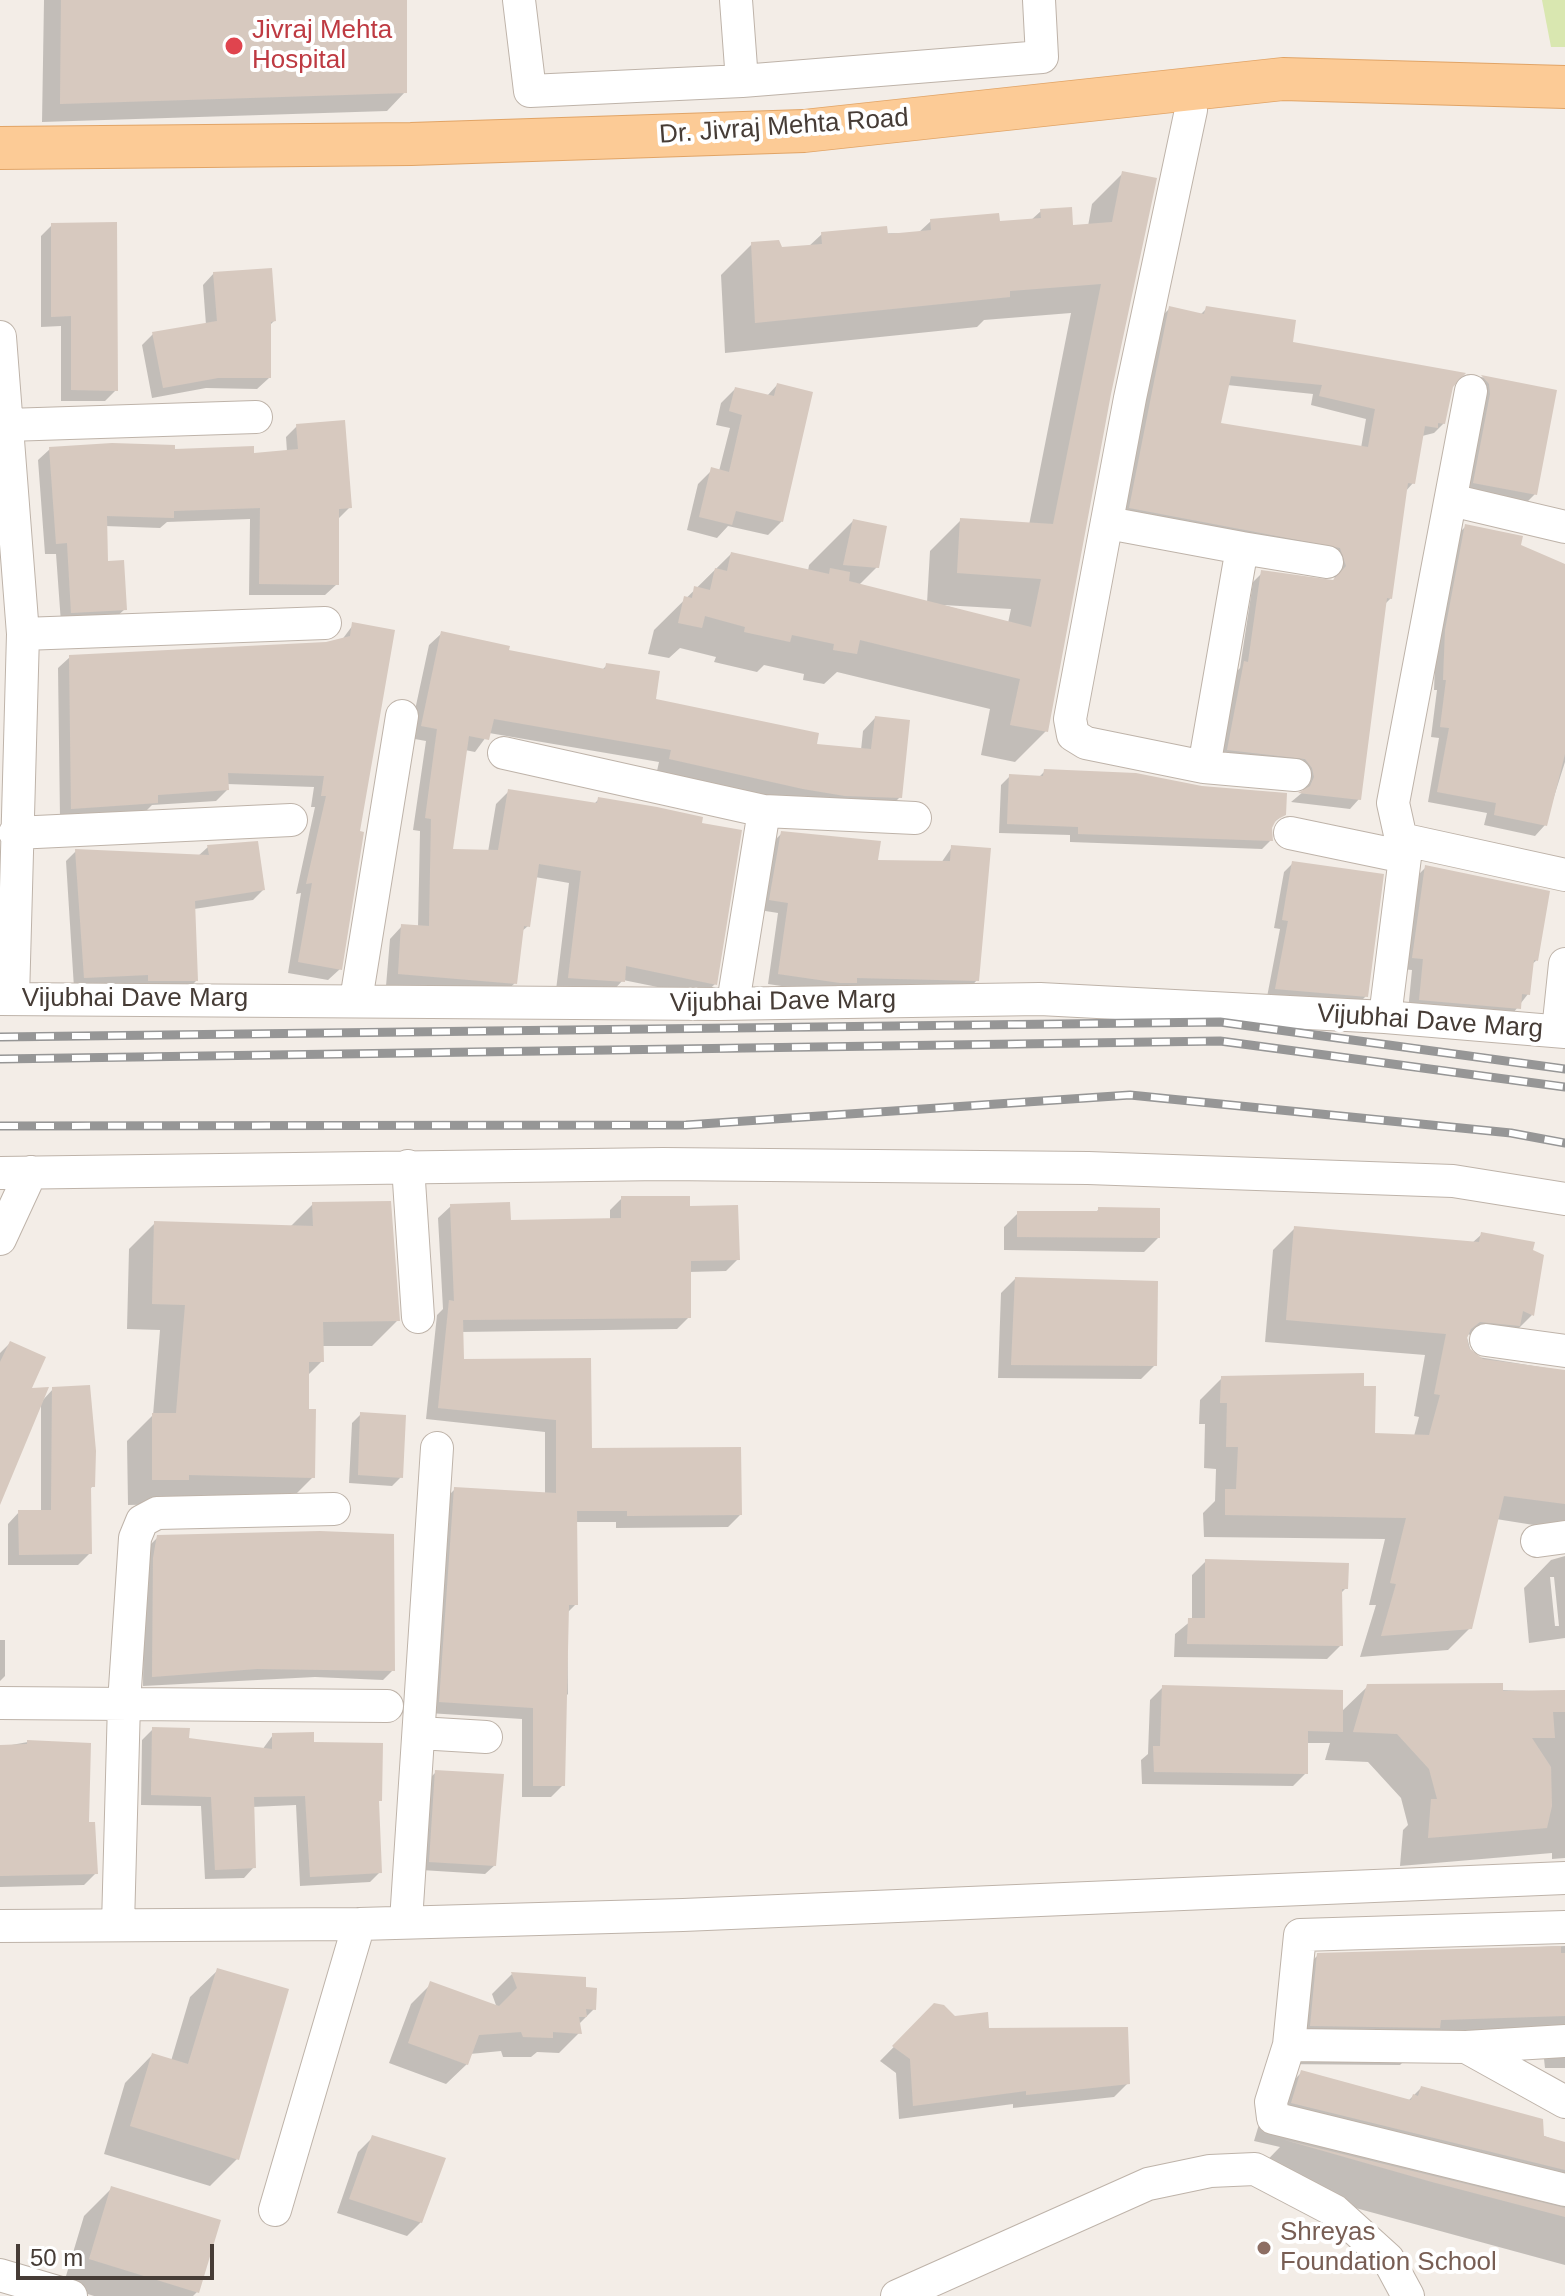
<!DOCTYPE html>
<style>
body{margin:0}
#map{position:relative;width:1565px;height:2296px;overflow:hidden;background:#f3ede7;font-family:Helvetica,sans-serif}
canvas{display:block}
.scale{position:absolute;left:16px;top:2244px;width:198px;height:36px;box-sizing:border-box;border:4px solid #463c36;border-top:0;padding-left:10px;font-size:24px;line-height:28px;white-space:nowrap;color:#463c36;-webkit-text-stroke:6px #fff;paint-order:stroke}
</style>
<div id="map">
<canvas width="1565" height="2296"></canvas>
<div class="scale">50 m</div>
</div>
<script>
const c = document.querySelector('canvas').getContext('2d');
c.lineJoin = 'round';
function fill(path, color) { c.fillStyle = color; c.fill(path, 'evenodd'); }
const poly = rows => new Path2D(rows.map(r => 'M' + r).join(''));
function trace(path, color, width, dash) { c.strokeStyle = color; c.lineWidth = width; c.lineCap = dash ? 'butt' : 'round'; c.setLineDash(dash || []); c.stroke(path); }
function write(font, color, halo, rows, align = 'center') {
  c.font = font + ' Helvetica,sans-serif'; c.lineWidth = 8; c.setLineDash([]); c.textBaseline = 'middle'; c.strokeStyle = halo; c.fillStyle = color; for (const [text, x, y, turn = 0] of rows) {
    c.save(); c.translate(x, y); c.rotate((+turn || 0) * Math.PI / 180); c.textAlign = isNaN(turn) ? turn : align; if (halo) c.strokeText(text, 0, 0); c.fillText(text, 0, 0); c.restore();
  }
}
fill(poly([
 [1542,0,1565,0,1565,47,1551,47]
]), '#d9e7b0');
fill(poly([
 [44,0,405,0,405,92,387,111,42,122],
 [1123,173,1109,394,1046,731,1015,762,981,755,990,709,837,672,824,684,803,680,804,674,764,665,757,672,714,662,716,657,680,648,669,658,648,654,654,630,731,554,808,571,809,565,853,521,877,567,858,586,927,603,930,551,961,520,1029,525,1071,313,984,320,977,327,725,353,721,275,752,244,780,249,808,247,822,234,918,233,931,221,1030,221,1041,211,1071,227,1088,226,1092,204],
 [943,605,1011,609,1008,623],
 [52,225,116,390,105,401,61,401,61,326,41,327,41,236],
 [214,273,274,321,269,326,269,378,257,389,206,388,152,398,142,345,153,334,206,325,203,285],
 [1170,308,1200,315,1207,308,1291,344,1451,386,1444,423,1434,433,1422,436,1413,483,1405,492,1391,598,1385,604,1359,799,1350,809,1291,802,1303,792,1304,778,1219,759,1235,673,1240,668,1253,582,1262,573,1334,582,1336,566,1120,517,1160,318],
 [1227,385,1313,394,1311,405,1366,419,1361,448,1219,425],
 [1481,377,1554,391,1535,494,1521,508,1460,497,1468,390],
 [777,385,782,521,768,535,728,526,717,538,687,530,698,484,712,470,719,471,730,428,716,425,721,403,735,389,767,396],
 [297,426,350,507,339,518,337,584,325,595,249,595,250,519,167,522,160,528,105,526,106,563,125,609,113,620,61,623,56,554,45,554,38,460,50,449,252,455,287,452,286,437],
 [1466,526,1565,566,1565,762,1545,825,1535,836,1484,825,1487,813,1428,802,1439,738,1431,737,1437,690,1434,690,1436,641,1456,536],
 [353,625,358,832,340,969,328,980,288,973,301,893,296,894,315,807,311,807,314,787,227,784,227,790,216,801,152,805,144,813,60,819,58,668,70,657,326,644,341,641],
 [442,633,506,651,602,670,607,665,654,700,814,745,861,750,863,731,875,718,900,797,887,810,790,801,657,771,659,762,489,733,475,752,465,750,450,851,488,852,496,804,509,791,593,805,598,800,715,984,702,996,623,980,610,994,556,990,569,883,535,877,528,926,521,932,515,983,502,995,386,986,390,939,402,926,418,927,420,831,413,830,426,741,409,738,429,645],
 [1045,771,1284,814,1271,825,1271,840,1262,849,1070,842,1070,835,999,833,1001,785,1010,776,1038,778],
 [782,833,876,862,941,863,952,847,977,980,967,991,828,993,768,984,778,913,759,910,771,844],
 [208,847,263,890,253,900,194,909,196,981,186,991,74,988,66,861,76,851,198,856],
 [1293,863,1382,875,1366,996,1357,1005,1267,997,1280,929,1274,928,1284,872],
 [1426,867,1537,960,1531,965,1528,994,1507,1021,1408,1011,1412,970,1400,969,1414,879],
 [622,1198,688,1208,738,1259,726,1271,689,1272,689,1317,677,1329,461,1332,462,1361,589,1360,590,1450,740,1515,728,1527,616,1528,616,1522,575,1522,576,1604,567,1613,568,1694,563,1699,563,1785,551,1797,522,1797,522,1719,428,1713,443,1501,455,1489,545,1495,545,1432,426,1419,437,1315,443,1309,438,1218,451,1206,509,1222,610,1221,610,1210],
 [313,1204,398,1320,372,1346,321,1346,322,1361,307,1376,313,1477,288,1502,128,1505,127,1441,153,1415,160,1330,127,1329,129,1249,155,1223,290,1227],
 [1099,1209,1158,1238,1144,1252,1004,1250,1004,1227,1018,1213,1095,1213],
 [1295,1228,1472,1243,1482,1234,1532,1315,1510,1337,1497,1340,1466,1334,1472,1356,1565,1371,1565,1530,1496,1519,1470,1628,1448,1650,1360,1657,1376,1605,1369,1605,1385,1539,1204,1537,1203,1513,1215,1501,1216,1469,1204,1468,1205,1424,1199,1424,1200,1400,1222,1378,1373,1435,1414,1436,1419,1417,1414,1416,1425,1355,1265,1342,1273,1250],
 [1015,1279,1155,1365,1141,1379,998,1378,1001,1293],
 [10,1343,29,1390,42,1401,53,1389,93,1486,89,1490,90,1553,78,1565,8,1565,8,1524,19,1512,41,1512,41,1401,0,1500,0,1353],
 [361,1414,401,1477,392,1486,349,1483,352,1423],
 [158,1537,393,1670,383,1680,315,1677,143,1686,144,1569,148,1547],
 [1565,1556,1565,1638,1529,1643,1524,1588,1551,1560],
 [1550,1577,1554,1577,1559,1626,1555,1626],
 [1206,1561,1346,1588,1340,1594,1341,1645,1327,1659,1174,1657,1175,1634,1192,1620,1192,1575],
 [0,1640,5,1640,5,1676,0,1681],
 [1368,1686,1565,1692,1565,1858,1552,1859,1552,1853,1400,1866,1403,1830,1408,1825,1401,1798,1368,1762,1325,1760,1330,1743,1306,1743,1306,1773,1293,1786,1142,1784,1141,1760,1148,1754,1150,1700,1163,1687,1341,1712],
 [153,1729,187,1739,262,1750,273,1735,312,1744,377,1803,380,1872,370,1882,300,1886,296,1805,252,1807,254,1867,244,1878,205,1879,201,1806,141,1805,142,1740],
 [28,1742,87,1824,96,1873,84,1885,0,1887,0,1747],
 [436,1772,495,1865,485,1874,421,1870,427,1781],
 [1565,1946,1565,2068,1545,2068,1544,2059,1539,2059,1539,2053,1408,2057,1400,2065,1273,2064,1280,1994,1318,1955],
 [218,1970,237,2159,210,2186,104,2154,125,2083,152,2055,171,2061,190,1997],
 [512,1974,584,1989,594,2009,578,2025,579,2033,559,2053,537,2052,531,2057,503,2057,501,2051,470,2054,467,2064,446,2084,389,2063,411,2004,431,1984,497,2008,492,1994],
 [935,2005,954,2018,1128,2083,1114,2097,1013,2108,1013,2104,899,2119,896,2073,880,2061],
 [1302,2072,1408,2101,1421,2088,1565,2144,1565,2265,1249,2179,1280,2147,1254,2141,1263,2111],
 [372,2138,421,2222,407,2236,337,2213,358,2152],
 [112,2188,197,2292,193,2296,94,2296,63,2286,84,2216]
]), '#0003');
fill(poly([
 [61,0,407,0,407,93,60,104],
 [1122,171,1157,178,1111,394,1048,732,1010,725,1020,679,860,640,857,654,833,650,834,644,792,635,790,642,744,632,745,627,705,616,702,628,678,623,684,596,692,598,694,586,710,590,715,568,727,571,731,552,829,574,830,568,850,572,849,581,1031,627,1041,579,957,573,960,518,1053,524,1101,284,1010,291,1010,297,755,323,751,242,779,240,782,247,822,244,821,232,887,226,888,234,931,230,930,219,999,213,1000,221,1041,218,1040,209,1072,207,1073,225,1112,222],
 [117,222,118,391,71,390,71,316,51,317,51,223],
 [272,268,276,321,271,322,271,378,218,378,163,388,152,332,217,321,213,272],
 [1169,306,1204,314,1206,306,1296,320,1293,342,1466,373,1453,387,1445,424,1438,423,1438,428,1425,426,1415,484,1408,483,1392,599,1387,598,1361,800,1298,793,1310,786,1314,777,1312,768,1305,759,1227,750,1244,661,1248,662,1261,570,1333,580,1346,566,1340,548,1129,508],
 [1231,376,1322,385,1319,396,1375,409,1368,447,1221,423],
 [1481,375,1557,390,1537,495,1473,483,1490,394,1489,384],
 [777,383,813,392,783,522,736,511,732,525,699,517,711,467,729,472,742,415,729,411,735,387,774,396],
 [345,420,352,508,339,509,339,585,259,584,260,508,174,511,174,518,107,516,108,561,124,560,127,610,71,613,67,543,56,544,49,447,112,443,175,445,175,449,254,446,254,453,298,449,296,424],
 [853,519,887,526,879,568,843,565],
 [1465,524,1523,536,1521,545,1565,564,1565,754,1547,826,1494,815,1496,803,1437,792,1449,728,1440,727,1446,680,1443,680,1445,630],
 [352,622,395,630,360,831,364,832,342,970,298,962,312,883,306,884,326,796,321,796,324,776,228,773,229,790,158,795,158,803,71,809,69,655,326,642,350,636],
 [441,631,510,646,509,650,605,669,606,663,660,671,656,699,819,733,817,744,871,749,875,716,910,720,902,798,845,796,803,789,669,759,671,750,494,719,489,740,469,736,453,849,498,850,508,789,597,803,598,797,657,807,703,817,702,823,742,830,717,985,626,966,625,982,568,978,581,871,539,864,530,927,524,926,517,984,398,974,401,924,429,926,431,819,425,818,437,729,421,726],
 [1044,769,1136,773,1202,786,1287,793,1286,815,1276,820,1272,828,1273,841,1078,834,1078,827,1007,824,1009,774,1043,776],
 [781,831,881,841,878,860,950,861,951,845,991,848,979,981,857,978,857,983,840,983,778,974,788,903,769,900],
 [258,841,265,890,195,901,198,981,148,981,148,975,84,978,75,849,209,855,207,845],
 [1292,861,1384,874,1368,997,1275,989,1288,921,1282,920],
 [1425,865,1550,891,1538,961,1534,960,1530,995,1522,994,1521,1009,1419,1000,1423,959,1412,958],
 [621,1196,690,1196,690,1206,738,1205,740,1260,691,1261,691,1318,463,1320,464,1359,591,1358,592,1448,741,1447,742,1515,627,1516,627,1511,577,1511,578,1605,569,1605,565,1786,533,1786,533,1708,439,1702,454,1487,556,1493,556,1420,438,1408,449,1300,454,1301,450,1204,510,1202,511,1220,621,1218],
 [391,1201,400,1321,323,1322,324,1362,309,1362,309,1409,316,1409,315,1478,189,1475,189,1480,152,1480,152,1413,176,1413,185,1305,152,1304,154,1221,313,1226,312,1202],
 [1098,1207,1160,1208,1160,1238,1017,1237,1017,1211,1098,1211],
 [1294,1226,1479,1242,1481,1232,1535,1242,1533,1250,1544,1255,1534,1316,1523,1311,1520,1326,1480,1322,1471,1329,1467,1338,1469,1348,1483,1359,1565,1370,1565,1504,1504,1496,1472,1629,1381,1636,1396,1584,1390,1583,1406,1518,1225,1515,1225,1489,1236,1489,1238,1447,1226,1447,1227,1403,1220,1403,1221,1376,1364,1373,1364,1386,1376,1386,1375,1433,1429,1435,1440,1395,1434,1394,1446,1334,1286,1320],
 [1015,1277,1158,1281,1157,1366,1011,1365],
 [10,1341,46,1357,32,1388,49,1387,0,1505,0,1362],
 [90,1385,96,1451,95,1487,91,1487,92,1554,19,1555,18,1510,51,1510,52,1387],
 [360,1412,406,1415,403,1478,358,1475],
 [320,1531,394,1534,395,1671,257,1669,152,1677,153,1558,157,1535],
 [1205,1559,1349,1563,1348,1589,1342,1589,1343,1646,1187,1644,1188,1618,1205,1618],
 [1503,1683,1503,1691,1565,1690,1565,1712,1553,1712,1555,1738,1532,1738,1551,1767,1552,1806,1547,1828,1428,1838,1431,1799,1437,1799,1429,1769,1397,1734,1353,1732,1367,1684],
 [1162,1685,1343,1690,1343,1732,1308,1731,1308,1774,1154,1772,1153,1746,1160,1746],
 [152,1727,190,1728,189,1738,272,1749,272,1733,314,1732,314,1742,383,1743,382,1801,379,1801,382,1873,310,1877,305,1796,254,1797,256,1868,215,1870,211,1797,151,1795],
 [27,1740,91,1743,89,1822,95,1822,98,1874,0,1876,0,1745,27,1744],
 [435,1770,504,1774,496,1866,429,1862],
 [1561,1946,1561,1953,1565,1953,1565,2016,1441,2020,1440,2028,1310,2026,1317,1953],
 [217,1968,289,1989,239,2160,130,2126,152,2053,188,2064],
 [511,1972,586,1977,586,1987,597,1988,596,2010,586,2009,587,2017,579,2017,582,2034,553,2032,553,2038,523,2037,521,2032,479,2035,468,2065,408,2043,430,1981,499,2006,517,1988],
 [934,2003,944,2005,955,2016,988,2012,989,2028,1128,2027,1130,2084,1026,2095,1026,2091,913,2106,910,2059,892,2046],
 [1301,2070,1411,2100,1413,2094,1418,2096,1421,2086,1543,2119,1544,2136,1565,2142,1565,2170,1291,2103],
 [372,2135,446,2158,422,2223,349,2199],
 [1285,2140,1565,2208,1565,2217,1432,2182],
 [111,2186,221,2220,199,2293,89,2259]
]), '#d7c9bf');
const minor = poly([
 [519,0,530,91,742,81],
 [736,0,742,81,1042,57,1039,0],
 [0,337,23,634,13,998],
 [7,425,256,417],
 [1451,500,1565,527],
 [1108,523,1242,548,1204,767,1086,743,1073,735,1070,719,1130,398,1191,110],
 [1242,548,1327,562],
 [23,634,325,623],
 [504,753,764,811,915,818],
 [1204,767,1295,775],
 [15,833,291,820],
 [1290,833,1405,857],
 [1401,839,1565,875],
 [0,999,718,1004,1040,999,1385,1017,1565,1032],
 [356,1000,402,716],
 [733,1003,764,811],
 [1385,1017,1405,857,1393,803,1471,391],
 [1558,1031,1565,964],
 [408,1166,418,1317],
 [0,1173,663,1164,1088,1168,1453,1181,1565,1199],
 [0,1239,31,1172],
 [1486,1340,1565,1351],
 [1537,1541,1565,1537],
 [0,1703,387,1706],
 [419,1733,486,1737],
 [406,1921,437,1448],
 [118,1925,124,1703,135,1538,142,1521,157,1513,334,1509],
 [0,1926,359,1924,683,1915,1565,1878],
 [1565,2041,1466,2047,1565,2102],
 [1289,2045,1271,2102,1273,2118,1565,2190],
 [1466,2047,1289,2045,1300,1935,1565,1927],
 [275,2210,359,1924],
 [0,2275,71,2296],
 [897,2296,1148,2184,1210,2171,1255,2169,1335,2211,1388,2259,1408,2296]
]);
const major = poly([
 [0,148,411,144,804,131,1283,79,1565,87]
]);
trace(minor, '#beb3a9', 34);
trace(major, '#e1a466', 44);
trace(minor, '#fff', 32);
trace(major, '#fccb96', 42);
const rail = poly([
 [0,1037,1220,1022,1565,1069],
 [0,1059,1220,1041,1565,1087],
 [0,1126,686,1125,1130,1095,1511,1133,1565,1143]
]);
trace(rail, '#969696', 9);
trace(rail, '#fff', 6, [18]);
for (const [x, y, r, color] of [
 [234,46,10,"#e0444e"],
 [1264,2248,8,"#8d6e63"]
]) { const dot = new Path2D(); dot.arc(x, y, r, 0, 2 * Math.PI); c.fillStyle = color; c.fill(dot); trace(dot, '#fff', 3); }
write('26px', '#be3a42', '#fff', [
 ["Jivraj Mehta",252,31],
 ["Hospital",252,61]
], 'left');
write('26px', '#463c36', '#fff', [
 ["Dr. Jivraj Mehta Road",784,127,-4],
 ["Vijubhai Dave Marg",135,999],
 ["Vijubhai Dave Marg",783,1002,-1],
 ["Vijubhai Dave Marg",1430,1022,4]
]);
write('26px', '#785e54', '#fff', [
 ["Shreyas",1280,2233],
 ["Foundation School",1280,2263]
], 'left');
</script>
